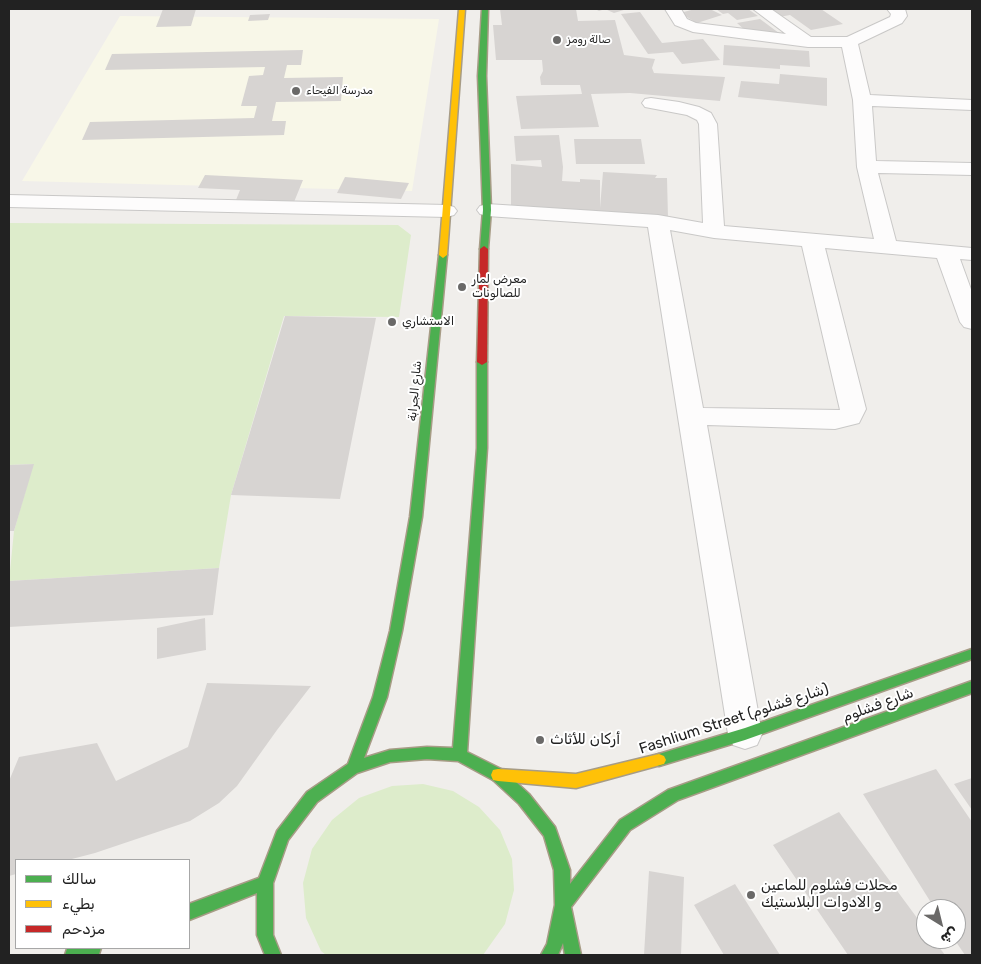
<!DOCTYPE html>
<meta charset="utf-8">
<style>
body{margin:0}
#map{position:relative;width:981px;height:964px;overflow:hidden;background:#f0eeeb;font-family:Rubik,Cairo,sans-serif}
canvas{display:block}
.frame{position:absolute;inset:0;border:10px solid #222;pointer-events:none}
.legend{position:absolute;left:15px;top:859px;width:175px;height:90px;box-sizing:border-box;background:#fff;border:1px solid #a7a7a7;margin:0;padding:6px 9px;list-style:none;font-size:15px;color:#222}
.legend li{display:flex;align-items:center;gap:10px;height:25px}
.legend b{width:25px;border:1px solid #a7a7a7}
.north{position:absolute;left:916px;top:899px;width:50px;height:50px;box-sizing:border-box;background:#fff;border:1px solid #a7a7a7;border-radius:50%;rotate:144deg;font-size:14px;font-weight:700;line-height:20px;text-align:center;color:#222}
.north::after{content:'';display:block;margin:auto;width:18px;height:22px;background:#6a6968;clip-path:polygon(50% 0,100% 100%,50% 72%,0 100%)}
</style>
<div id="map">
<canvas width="981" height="964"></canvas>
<div class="frame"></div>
<ul class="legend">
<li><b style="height:6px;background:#4caf50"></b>سالك</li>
<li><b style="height:6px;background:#ffc107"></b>بطيء</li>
<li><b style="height:6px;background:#c62828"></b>مزدحم</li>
</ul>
<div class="north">ش</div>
</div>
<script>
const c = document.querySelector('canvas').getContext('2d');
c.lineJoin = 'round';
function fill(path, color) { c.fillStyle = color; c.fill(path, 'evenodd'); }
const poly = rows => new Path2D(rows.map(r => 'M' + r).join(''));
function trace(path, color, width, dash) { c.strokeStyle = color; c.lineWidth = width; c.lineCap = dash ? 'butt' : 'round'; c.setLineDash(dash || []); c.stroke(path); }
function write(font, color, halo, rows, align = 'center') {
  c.font = font + ' Rubik,Cairo,sans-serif'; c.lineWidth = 4; c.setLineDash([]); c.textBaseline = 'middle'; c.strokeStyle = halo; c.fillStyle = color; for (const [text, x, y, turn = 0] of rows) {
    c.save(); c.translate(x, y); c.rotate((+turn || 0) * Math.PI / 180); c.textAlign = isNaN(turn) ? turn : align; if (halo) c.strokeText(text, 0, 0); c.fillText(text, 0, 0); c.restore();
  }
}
fill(poly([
 [120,16,439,19,412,191,22,181]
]), '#f8f7e8');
fill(poly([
 [9,223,398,225,411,235,399,317,284,316,231,495,219,568,9,581,14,531,33,464,9,465],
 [423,784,453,791,479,807,500,830,512,859,514,890,505,924,483,955,326,955,321,951,306,918,303,883,312,849,332,820,359,798,392,786]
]), '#ddeccb');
fill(poly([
 [163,9,196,9,191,26,156,27],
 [500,9,576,9,578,21,615,20,624,55,655,59,652,68,654,73,725,77,720,101,630,93,591,94,599,127,521,129,516,96,582,94,580,85,541,85,540,77,543,71,542,60,496,60,493,25,502,25],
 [595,9,627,9,614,13,605,9,599,11],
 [695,9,710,9,722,15,697,23,680,13],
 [716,9,748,9,758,16,737,20,728,13,723,14],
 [768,9,821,9,843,24,811,30,790,15,779,17],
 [640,12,662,43,703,39,720,60,682,64,673,52,648,54,621,14],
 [270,14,268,20,248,21,250,15],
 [760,19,787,39,747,32,737,23],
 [724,45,809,51,810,67,780,65,780,69,723,65],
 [303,50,301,65,287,65,284,78,343,77,341,101,276,102,272,121,286,121,284,135,82,140,90,122,254,118,257,106,241,106,249,76,263,75,265,67,105,70,112,54],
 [780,74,827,78,827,106,738,97,741,81,779,84],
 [559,135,563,167,562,181,580,182,580,179,600,180,600,208,603,172,657,175,655,178,667,178,668,218,599,211,511,209,511,164,542,167,541,160,516,161,514,136],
 [574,139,641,139,645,164,576,164],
 [205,175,303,180,294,202,236,200,240,190,198,188],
 [345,177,409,183,401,199,337,193],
 [285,316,376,318,340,499,231,495],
 [34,464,14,531,9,531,9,465],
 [219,568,213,615,9,627,9,581],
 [205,618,206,650,157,659,157,628],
 [207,683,311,686,277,730,237,786,219,803,190,821,95,853,68,860,16,860,16,874,9,876,9,781,19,757,97,743,116,781,188,747],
 [936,769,972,822,972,955,965,955,954,939,956,939,956,909,935,909,863,794],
 [972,778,972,810,954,784],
 [839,812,926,930,926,939,933,939,945,955,848,955,773,845],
 [649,871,684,877,681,955,644,955],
 [735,884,780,955,724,955,694,905]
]), '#d7d4d2');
const street = poly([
 [665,9,681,9,687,19,696,23,786,34,753,9,771,9,811,37,847,37,890,17,891,14,887,9,905,9,907,16,902,23,858,44,870,95,972,100,972,110,872,106,876,161,972,163,972,175,878,173,896,241,972,248,972,260,960,259,972,292,972,329,964,327,960,322,937,258,825,248,866,409,859,423,835,429,707,425,762,734,757,745,745,749,733,745,728,734,648,227,487,216,480,214,477,210,480,206,487,204,658,215,703,223,699,124,697,120,687,115,645,107,642,103,645,99,651,98,679,102,699,107,711,113,717,124,724,226,874,239,857,167,853,100,842,47,808,47,693,32,675,25,665,9],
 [670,230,714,238,802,246,840,410,703,408,670,230],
 [9,195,447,205,454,207,457,211,454,215,447,217,9,207,9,195]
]);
const fast = poly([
 [482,9,488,9,486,76,491,210,488,249,484,252,480,249,483,210,478,76,482,9],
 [443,252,447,255,422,517,402,631,387,697,364,758,390,750,427,747,453,748,477,448,477,362,482,359,487,362,487,448,467,752,503,770,529,794,555,827,570,870,570,884,620,820,668,790,972,681,972,693,678,800,630,830,571,907,581,955,565,955,563,943,558,955,541,955,547,944,555,905,554,870,544,836,519,804,493,780,458,761,427,759,390,762,357,773,317,802,288,840,273,883,273,935,281,955,265,955,257,935,257,893,189,920,189,904,259,878,277,831,307,792,348,764,373,697,390,631,410,517,439,255,443,252],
 [972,649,972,659,745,740,659,766,654,764,652,760,654,756,659,754,745,728,972,649],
 [71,948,101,948,99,954,95,955,65,955,67,949,71,948]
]);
const slow = poly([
 [459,9,465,9,447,255,443,258,439,255,459,9],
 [659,754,664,756,666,760,664,764,576,788,498,781,493,780,491,775,493,770,498,769,576,774,659,754]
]);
const jam = poly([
 [484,246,488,249,487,362,482,365,477,362,480,249,484,246]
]);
trace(street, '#c9c8c7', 2);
trace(fast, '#a79c86', 3);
trace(slow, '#a79c86', 3);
trace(jam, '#a79c86', 3);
fill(street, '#fdfcfc');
fill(fast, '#4caf50');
fill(slow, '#ffc107');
fill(jam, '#c62828');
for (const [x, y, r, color] of [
 [557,40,5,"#6a6968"],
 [296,91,5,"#6a6968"],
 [462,287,5,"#6a6968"],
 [392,322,5,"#6a6968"],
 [540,740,5,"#6a6968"],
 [751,895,5,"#6a6968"]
]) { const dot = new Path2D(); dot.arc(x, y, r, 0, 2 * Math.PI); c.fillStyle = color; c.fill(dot); trace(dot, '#fff', 2); }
write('11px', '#222', '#fff', [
 ["صالة رومز",567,40],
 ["مدرسة الفيحاء",306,91]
], 'left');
write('12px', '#222', '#fff', [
 ["معرض لمار",472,280],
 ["للصالونات",472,294],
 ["الاستشاري",402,322]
], 'left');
write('12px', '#222', '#fff', [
 ["شارع الجرابة",415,391,-85]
]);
write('15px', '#222', '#fff', [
 ["شارع فشلوم",878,705,-20],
 ["Fashlium Street (شارع فشلوم)",734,719,-18]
]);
write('15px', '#222', '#fff', [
 ["أركان للأثاث",550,740],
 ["محلات فشلوم للماعين",761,886],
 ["و الادوات البلاستيك",761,903]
], 'left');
</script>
